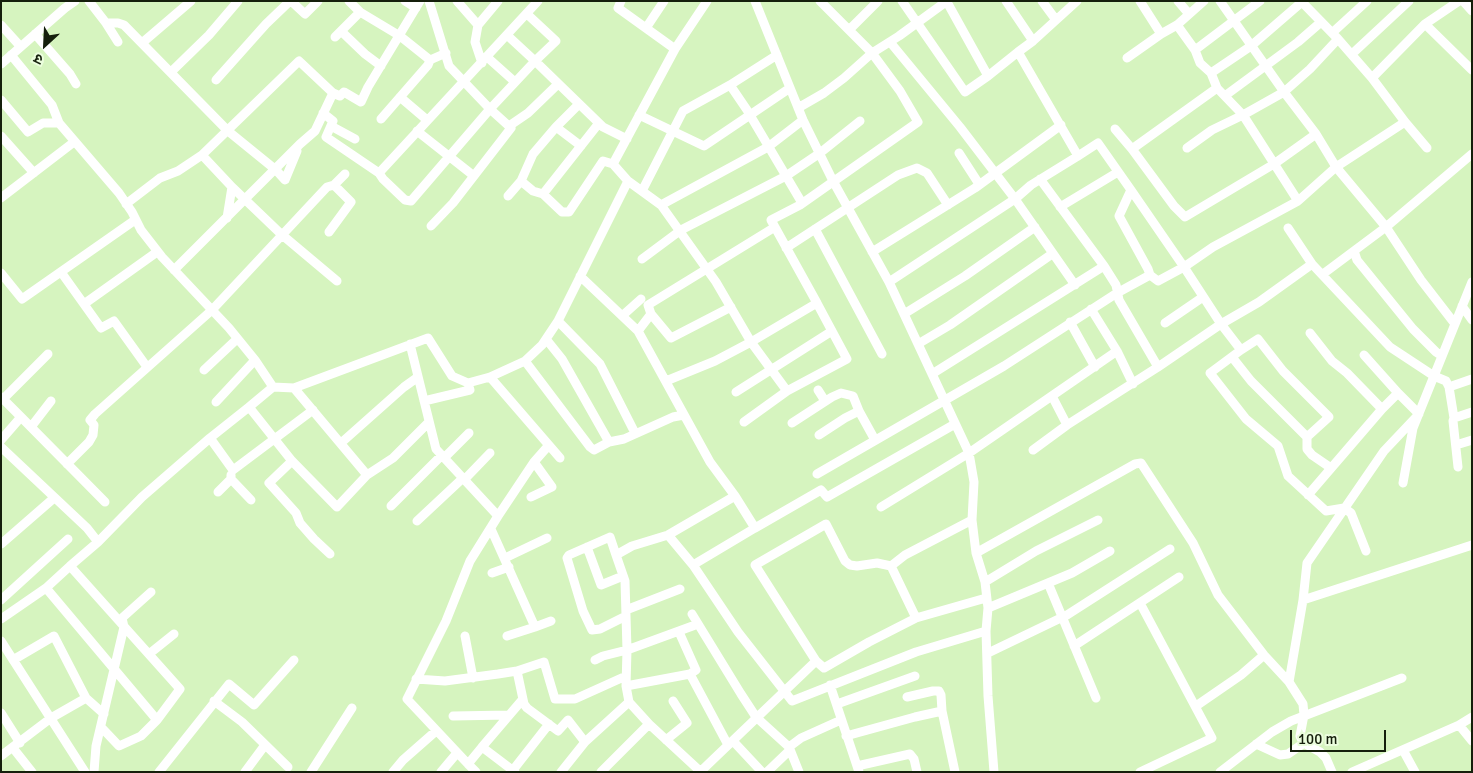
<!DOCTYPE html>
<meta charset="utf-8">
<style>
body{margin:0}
#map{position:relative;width:1473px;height:773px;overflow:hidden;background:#d6f4bf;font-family:Signika,"Noto Sans Devanagari",sans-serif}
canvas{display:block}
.frame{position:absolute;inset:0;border:2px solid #151f0c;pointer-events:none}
.north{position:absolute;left:20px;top:20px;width:50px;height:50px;-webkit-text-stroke:4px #ebfddd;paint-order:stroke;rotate:205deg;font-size:14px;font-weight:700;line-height:20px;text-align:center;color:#151f0c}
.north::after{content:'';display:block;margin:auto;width:18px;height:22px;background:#151f0c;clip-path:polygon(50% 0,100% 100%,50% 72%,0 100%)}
.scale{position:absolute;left:1290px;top:730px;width:96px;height:22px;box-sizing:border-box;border:2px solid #151f0c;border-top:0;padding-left:6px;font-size:15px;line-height:18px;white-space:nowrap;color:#151f0c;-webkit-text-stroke:4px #ebfddd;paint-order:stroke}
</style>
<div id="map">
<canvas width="1473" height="773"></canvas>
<div class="frame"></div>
<div class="north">उ</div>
<div class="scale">100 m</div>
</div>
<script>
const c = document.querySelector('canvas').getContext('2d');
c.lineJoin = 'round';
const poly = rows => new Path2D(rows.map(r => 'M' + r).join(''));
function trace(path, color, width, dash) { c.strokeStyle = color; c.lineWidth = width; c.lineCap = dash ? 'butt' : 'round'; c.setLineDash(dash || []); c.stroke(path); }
trace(poly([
 [89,1,106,23],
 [291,1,305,14,318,1],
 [349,1,360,12,400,36,430,60],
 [405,1,416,8],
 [457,1,478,25,475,42,482,63],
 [621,1,618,8,675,49],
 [755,1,803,120,833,181,889,282,969,453,974,482,972,520,976,553,985,582,988,608,986,631,988,696,994,772],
 [902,1,965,92,988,76],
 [1006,1,1033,41,1018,52],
 [1042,1,1056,20],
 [1140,1,1161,34],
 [1178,1,1189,14],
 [1220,1,1284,92,1243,115,1298,201],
 [1301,1,1338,39,1372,78],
 [1463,1,1472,11],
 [947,2,988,76,1018,52,1078,156,1098,143,1131,190,1184,267,1158,281,1150,275,1148,269,1119,216,1131,190],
 [527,14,556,41,535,61,603,127,627,139],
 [1425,24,1472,70],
 [1,25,20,46],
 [478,25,498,1],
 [1177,25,1195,50,1200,63,1211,73,1217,88,1243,115,1212,130,1187,148],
 [646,28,664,1],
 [849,30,878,1],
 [341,31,365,54,381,66],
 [1332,33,1367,1],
 [35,34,70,74,76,84],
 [335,37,360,12],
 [1338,39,1310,69,1284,92,1316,134,1336,167,1386,227,1421,280,1455,324],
 [1033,41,1077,1],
 [118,42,106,23,118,23,124,25,228,131,276,170,285,180,297,151],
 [890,42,960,127,1015,199,1075,285],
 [142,43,191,1],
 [1195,50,1260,1],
 [1352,54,1409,1],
 [11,55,52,105,59,123,119,193,132,212,141,230,162,257,229,328,255,360,273,387,294,388,367,475,393,458,429,422],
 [777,55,730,85,747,110,802,203],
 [487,57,515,82],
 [1127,58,1161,34,1177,25,1204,1],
 [1,64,65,8,75,1],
 [171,72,209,35,238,1],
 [1211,73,1251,46,1303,1],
 [216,80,266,24,290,1],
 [1226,95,1298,42,1321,22],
 [400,97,427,120],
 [1,100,28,132,43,123,59,123],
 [798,108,824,93,844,78,872,53,899,36,947,1],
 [323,113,333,121,326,137,379,173,538,1],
 [639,115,704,146,790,88],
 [381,119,428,65,430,60,446,53],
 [1405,122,1427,148],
 [331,126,355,139],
 [509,126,528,113,558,84],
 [556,127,581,146],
 [1115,129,1132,149,1174,206,1185,217,1274,164,1316,134],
 [417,131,474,176],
 [1,136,34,173],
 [1132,149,1217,88],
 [959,153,979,184],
 [379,173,383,179,405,200,411,201,490,109,449,66,429,1],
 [1040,179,1104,266,1116,285,1119,300,1158,367],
 [521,181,533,191,543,194,562,212,569,212,603,161,613,164],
 [628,181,661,205,768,147,803,120],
 [232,187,281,234,337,281],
 [642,191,683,111,730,85],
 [543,194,599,123],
 [508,196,521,181,533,154,556,127,579,104],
 [1,198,74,142],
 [126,204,160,178,178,171,202,155],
 [661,205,716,282,751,342,817,303,771,220,800,205,918,122,900,91,872,53,820,1],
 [1060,207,1118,172],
 [227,218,232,187,202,155,299,61,333,93],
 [431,226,453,203,511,128,490,109,535,61,508,36],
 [1288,228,1312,264,1390,347,1434,376,1446,381,1449,387],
 [815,229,882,354],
 [329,232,351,202,334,185],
 [786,248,898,175,917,168,927,173,948,205],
 [1354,251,1357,260,1413,329,1436,352,1442,356],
 [872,252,975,188,1061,125],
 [642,259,681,230,786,176,820,153,860,121],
 [174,270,300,144,315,131,333,93,340,96,344,92,361,102,368,87,420,1],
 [61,272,101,328,114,321,147,367],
 [1,273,22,299,135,220],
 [1323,274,1386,227,1472,154],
 [580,276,638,331,710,462,735,496,755,528,693,565],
 [889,282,1015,199,1031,185,1078,156],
 [84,304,157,252],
 [1462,306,1472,320],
 [1091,309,1117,351,1133,384],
 [651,314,671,338,731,307],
 [904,314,965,276,1035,227],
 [622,316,641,299],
 [558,321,600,364,635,433],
 [1070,322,1095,367],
 [1165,323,1203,297],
 [638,331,651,314,648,305,775,227],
 [1310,333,1332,361,1347,373,1382,409],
 [546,339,562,359,609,442],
 [410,344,436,449,498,516,470,561,446,621,407,699,468,764,482,747,515,772],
 [918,344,950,325,1052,254],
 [1241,350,1258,339,1283,371,1329,417,1307,437,1307,449,1312,455,1331,468],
 [1232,357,1251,381,1307,437],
 [525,361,590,447,594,450,609,442,624,439,673,417,684,415],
 [204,370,237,339],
 [932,374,1104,266],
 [490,377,560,458],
 [666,381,715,361,751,342,787,391],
 [273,387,249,407,292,461,337,507,367,475],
 [294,388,428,338,452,376,468,383,490,377,525,361,542,345,558,321,628,181,613,164,675,49,707,1],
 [818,390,825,401],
 [736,392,832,331],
 [1,397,21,417,1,440],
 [3,399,48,354],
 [424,401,470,390,468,383],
 [216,402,255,360],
 [21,417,105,502],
 [1454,418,1472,412],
 [744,422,787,391,847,359,817,303],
 [792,423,832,397,841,393,853,396,859,411,875,440],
 [1067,425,1158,367,1221,324,1259,302,1312,264],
 [31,427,51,401],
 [819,435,845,418,859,411],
 [210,438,249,407],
 [341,443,404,387,418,377],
 [1456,445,1472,440],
 [1,447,87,528,98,542,70,566,180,689,157,720,46,588,70,566],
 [1033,450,1067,425,1052,396],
 [444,458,469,433],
 [292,461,269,483,296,513,300,523,314,539,330,554],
 [67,464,89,442,93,435,94,425,90,420,95,414,212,310,327,187,334,185,345,174],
 [1458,467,1453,421,1454,418,1449,387,1472,379],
 [817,474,1004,366,1117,293,1150,275],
 [231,479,251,500],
 [464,480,490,453],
 [1403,483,1413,428,1472,282],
 [218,492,231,479,231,475],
 [1308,495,1382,409,1398,393],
 [531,497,552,487,534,462],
 [391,506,442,455],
 [881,507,969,453,1117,351],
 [498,516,534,462,549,445],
 [417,521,463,478],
 [755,528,821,490,827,497,955,424],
 [491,529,535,627,551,621],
 [668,535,693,565,738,632,792,701,916,652,986,631],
 [98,542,142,497,210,438,233,470,313,410],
 [1,544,54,498],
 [587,547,601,585,623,576],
 [1366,551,1351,513,1344,508,1326,511,1288,476,1278,446,1246,419,1210,373,1241,350,1221,324,1184,267,1213,247,1298,201,1336,167,1405,122,1372,78,1425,24,1459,1],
 [976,553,1135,464,1141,463,1193,543,1218,595,1264,655,1289,682,1303,704,1304,715,1300,736,1302,740,1304,743,1320,752,1326,758,1332,772],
 [616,555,610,537,569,555,567,558,583,611,592,630,600,629,626,616],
 [505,558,547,538],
 [891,566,877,563,857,566,850,565,845,561,826,524,755,565,816,661,824,668,869,642,916,618,986,598],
 [492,573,509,567],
 [985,582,1036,551,1098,520],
 [1048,583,1096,698],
 [1,600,68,539],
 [1303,600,1472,545],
 [1140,603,1212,738,1140,772],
 [988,608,1072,573,1110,551],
 [626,610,680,589],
 [692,614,741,694,756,717,789,747,799,772],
 [916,618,891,566,905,555,972,520],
 [1,619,46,588],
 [679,632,696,670,690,674],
 [465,636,473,678],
 [507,636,535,627],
 [1,641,85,772],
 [1074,646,1179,577],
 [988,653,1067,615,1170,549],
 [149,654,174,634],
 [13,660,54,636,86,698,104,714],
 [595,660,603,656,627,650,698,624],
 [517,671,524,704,527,708,558,731,568,720,585,742],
 [416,679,445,681,498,674,517,671,544,662,555,699,575,699,626,676],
 [1289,682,1303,600,1307,563,1384,451,1419,414,1398,393,1364,355],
 [830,685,859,772],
 [626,686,690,674,728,745],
 [907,697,933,691,939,691,941,695,942,711],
 [214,701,242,722,288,767],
 [837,704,915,676],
 [1196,706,1241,675,1264,655],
 [1,713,20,743],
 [453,716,509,715],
 [1459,725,1472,741],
 [101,727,119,746,141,736,157,720],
 [846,736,915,717,942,711,955,772],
 [666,740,687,723,673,701],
 [733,741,762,772],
 [1256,744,1280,755,1288,754,1304,743],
 [482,747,523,699],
 [789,747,801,738,841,720],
 [13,748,32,772],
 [1403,750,1415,772],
 [1,756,51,718,86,698],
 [468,764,476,772],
 [857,766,910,754,914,759,917,772],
 [513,770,549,724],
 [94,772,96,746,124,627,122,618,151,592],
 [159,772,229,684,254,705,294,660],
 [245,772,265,745],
 [311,772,352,708],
 [393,772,403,760,436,731],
 [441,772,457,753],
 [561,772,585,742,629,702],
 [601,772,649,724],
 [700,772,816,661],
 [701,772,649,724,629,702,626,686,627,650,625,581,616,555,632,546,668,535,735,496],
 [767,772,790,750],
 [1220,772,1272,732,1291,721,1402,678],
 [1352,772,1459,725,1472,717]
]), '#fff', 9);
</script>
